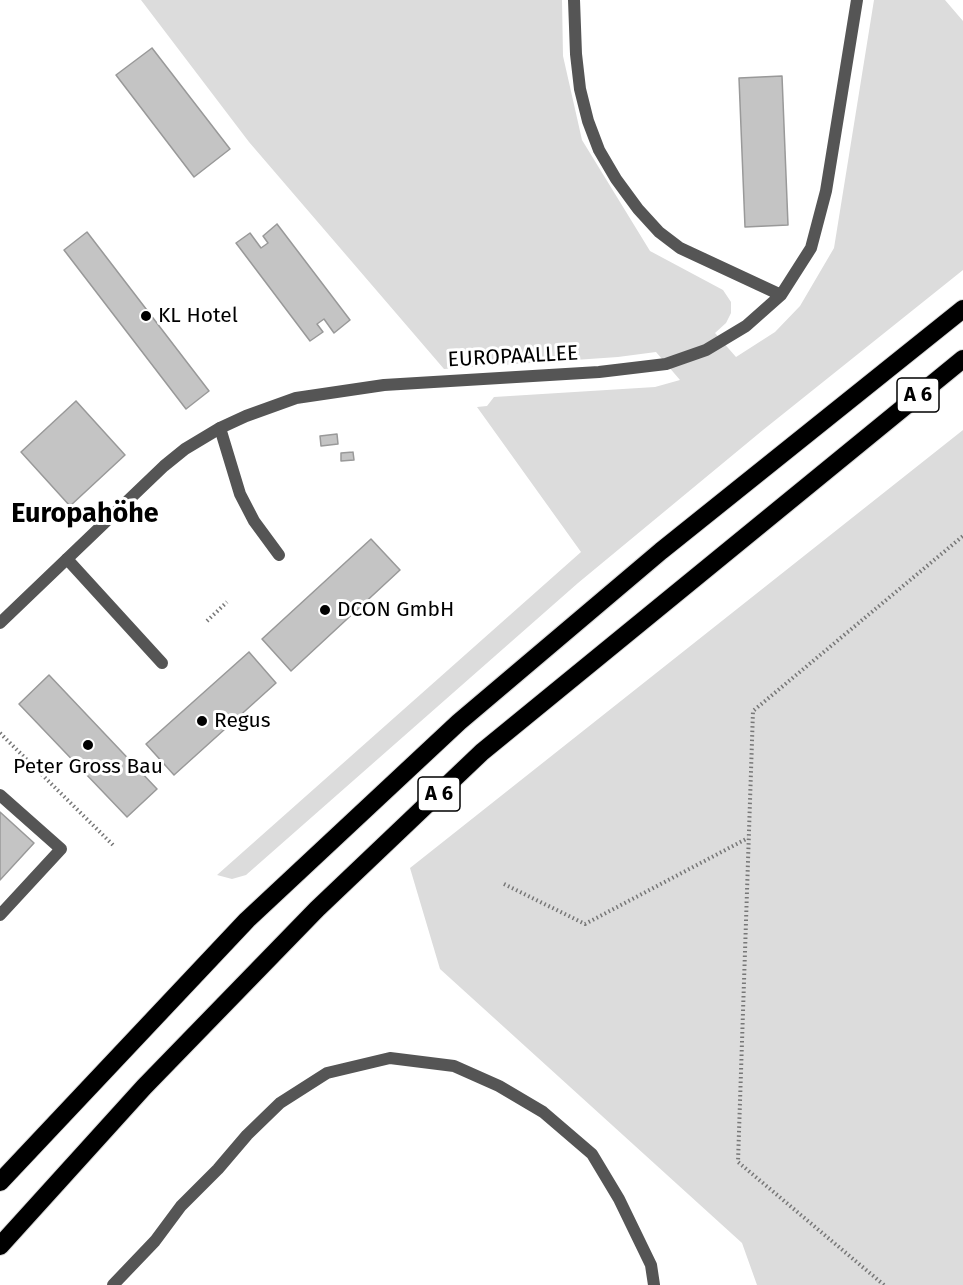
<!DOCTYPE html>
<meta charset="utf-8">
<style>
body{margin:0}
canvas{display:block;background:#fff}
</style>
<canvas width="963" height="1285"></canvas>
<script>
const c = document.querySelector('canvas').getContext('2d');
c.lineJoin = 'round';
function fill(path, color) { c.fillStyle = color; c.fill(path, 'evenodd'); }
const poly = rows => new Path2D(rows.map(r => 'M' + r).join(''));
function trace(path, color, width, dash) { c.strokeStyle = color; c.lineWidth = width; c.lineCap = dash ? 'butt' : 'round'; c.setLineDash(dash || []); c.stroke(path); }
function write(font, color, halo, rows, align = 'center') {
  c.font = font + ' "Fira Sans",sans-serif'; c.lineWidth = 6; c.setLineDash([]); c.textBaseline = 'middle'; c.strokeStyle = halo; c.fillStyle = color; for (const [text, x, y, turn = 0] of rows) {
    c.save(); c.translate(x, y); c.rotate((+turn || 0) * Math.PI / 180); c.textAlign = isNaN(turn) ? turn : align; if (halo) c.strokeText(text, 0, 0); c.fillText(text, 0, 0); c.restore();
  }
}
fill(poly([
 [141,0,562,0,563,56,582,140,650,251,723,290,731,302,731,313,726,323,715,333,736,357,775,332,800,306,834,248,874,0,945,0,963,21,963,270,763,430,578,583,246,875,232,879,217,875,581,552,477,407,487,406,494,397,655,387,680,380,656,352,618,357,444,369,249,142],
 [963,430,963,1285,757,1285,742,1243,440,969,410,868]
]), '#dcdcdc');
const building = poly([
 [152,48,230,149,194,177,116,75,152,48],
 [782,76,788,225,745,227,739,78,782,76],
 [277,224,350,320,334,333,324,319,317,324,323,332,310,341,236,243,250,233,261,248,268,243,263,236,277,224],
 [87,232,209,391,186,409,64,250,87,232],
 [76,401,125,455,70,506,21,452,76,401],
 [337,434,338,444,321,446,320,436,337,434],
 [353,452,354,460,341,461,341,453,353,452],
 [371,539,400,570,291,671,262,639,371,539],
 [249,652,276,683,174,775,146,744,249,652],
 [49,675,157,789,127,817,19,704,49,675],
 [0,812,34,843,0,880,0,812]
]);
fill(building, '#c4c4c4');
trace(building, '#999', 1.5);
const motorway = poly([
 [0,1182,247,920,459,722,661,551,963,309],
 [0,1246,144,1087,317,909,482,752,963,359]
]);
trace(motorway, '#dbdbdb', 20);
trace(poly([
 [207,621,227,602],
 [0,733,115,847],
 [504,884,585,924,748,838],
 [884,1285,738,1162,753,711,963,536]
]), '#777', 4, [1.5, 3]);
trace(poly([
 [220,428,240,494,254,521,279,555],
 [67,559,162,663],
 [0,795,61,849,0,915],
 [113,1285,155,1241,181,1206,218,1169,247,1135,280,1103,327,1073,390,1058,454,1066,499,1086,543,1112,592,1154,619,1199,651,1265,654,1285]
]), '#555', 12);
trace(poly([
 [574,0,576,54,580,89,588,121,599,150,616,179,638,209,659,232,680,248,781,295],
 [0,623,164,466,185,449,220,428,246,416,296,398,384,385,599,372,666,364,706,350,746,326,781,295,811,248,826,191,857,0]
]), '#555', 12);
trace(motorway, '#000', 18);
for (const [x, y, r, color] of [
 [146,316,6,"#000"],
 [325,610,6,"#000"],
 [202,721,6,"#000"],
 [88,745,6,"#000"]
]) { const dot = new Path2D(); dot.arc(x, y, r, 0, 2 * Math.PI); c.fillStyle = color; c.fill(dot); trace(dot, '#fff', 2); }
for (const [x, y, w] of [
 [918,395,42],
 [439,794,42]
]) { const box = new Path2D(); box.roundRect(x - w / 2, y - 17, w, 34, 4.5); c.fillStyle = '#fff'; c.fill(box); trace(box, '#000', 1.5); }
write('bold 20px', '#000', null, [
 ["A 6",918,395],
 ["A 6",439,794]
]);
write('21px', '#000', '#fff', [
 ["KL Hotel",158,316],
 ["DCON GmbH",337,610],
 ["Regus",214,721],
 ["Peter Gross Bau",88,767,"center"]
], 'left');
write('21px', '#000', '#fff', [
 ["EUROPAALLEE",513,357,-3]
]);
write('bold 27px', '#000', '#fff', [
 ["Europahöhe",85,514]
]);
</script>
